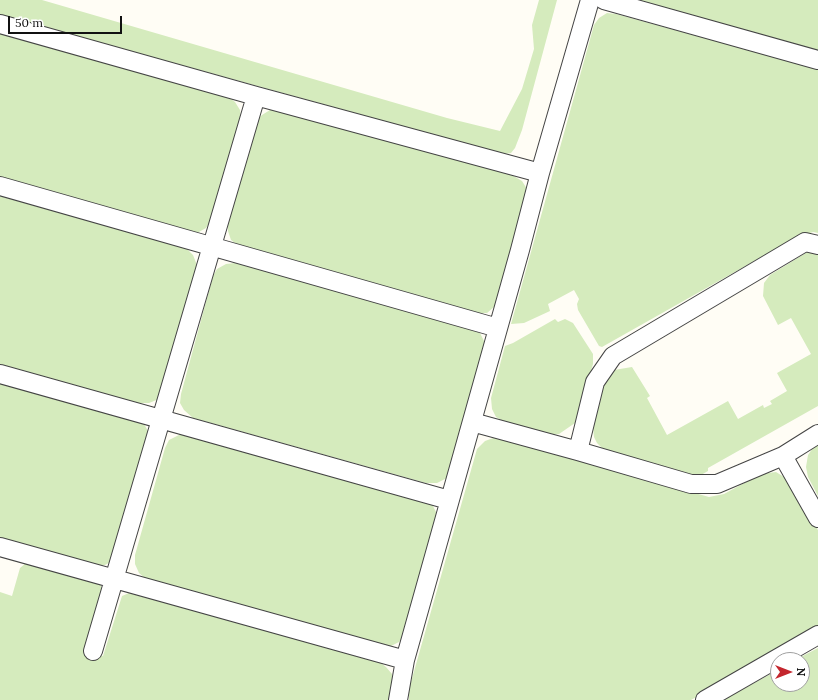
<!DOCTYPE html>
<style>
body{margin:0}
#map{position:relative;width:818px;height:700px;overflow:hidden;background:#fffdf5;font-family:Lora,serif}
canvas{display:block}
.north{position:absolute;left:770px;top:652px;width:40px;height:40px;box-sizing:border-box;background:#fff;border:1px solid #a0a0a0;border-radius:50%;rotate:90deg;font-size:11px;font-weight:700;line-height:16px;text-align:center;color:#111}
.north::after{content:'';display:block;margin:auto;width:14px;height:18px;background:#c4262e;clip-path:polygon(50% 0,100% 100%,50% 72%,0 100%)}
.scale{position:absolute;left:8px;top:16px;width:114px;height:18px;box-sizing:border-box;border:2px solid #111;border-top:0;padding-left:5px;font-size:12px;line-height:14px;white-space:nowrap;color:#111;-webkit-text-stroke:3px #fff;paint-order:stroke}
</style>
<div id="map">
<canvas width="818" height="700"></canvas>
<div class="north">N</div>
<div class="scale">50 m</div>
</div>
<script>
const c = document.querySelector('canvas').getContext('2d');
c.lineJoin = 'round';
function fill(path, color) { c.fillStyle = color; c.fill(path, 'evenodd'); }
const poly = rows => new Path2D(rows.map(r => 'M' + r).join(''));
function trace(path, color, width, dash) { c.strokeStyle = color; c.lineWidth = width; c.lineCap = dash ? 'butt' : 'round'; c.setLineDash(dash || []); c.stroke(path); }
fill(poly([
 [0,0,42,0,447,118,500,131,522,89,534,49,532,25,539,0,557,0,522,130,515,148,511,153,504,154,0,15],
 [629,0,818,0,818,53],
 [607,13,616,14,818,69,818,233,813,232,795,238,602,347,599,346,578,310,577,304,579,299,574,290,548,304,550,311,524,323,511,324,594,25,599,18],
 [0,32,226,95,235,102,240,110,241,119,212,219,206,228,197,233,189,233,0,179],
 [270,110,280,110,512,175,522,181,527,189,500,298,494,307,487,313,477,313,239,246,231,240,228,231,228,224,257,120,262,115],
 [0,196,187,249,193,255,197,265,197,274,159,399,149,403,138,403,0,364],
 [809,251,818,251,818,406,708,468,708,471,701,475,693,475,603,449,597,443,594,437,593,426,600,391,608,371,632,367,650,396,647,398,667,435,728,401,738,419,763,405,764,408,772,404,770,401,787,391,777,373,811,354,791,318,778,325,763,296,764,283,770,275],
 [235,263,469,328,480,333,485,343,447,478,437,483,426,483,193,418,184,410,180,403,181,394,213,276,217,269,226,264],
 [555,319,558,322,565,319,573,323,593,354,593,364,575,423,559,434,551,435,503,421,496,417,492,409,491,398,505,346,513,343],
 [0,381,144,424,148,431,112,561,105,565,95,565,0,538],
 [189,434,432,504,437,514,407,633,399,642,391,646,381,645,146,579,139,573,135,564,135,555,165,448,169,440,179,435],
 [496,437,709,497,724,494,761,474,776,472,789,480,818,530,818,628,691,700,409,700,409,689,477,449,485,441],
 [818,443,818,496,808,477,806,467,808,455,815,445],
 [26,563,100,584,103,590,86,650,103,656,122,596,129,593,381,663,386,667,392,674,392,682,390,700,0,700,0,592,12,596,20,568],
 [818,648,818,700,723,700,778,670,778,684,802,684,802,660,795,660]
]), '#d5ebbd');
const minor = poly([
 [604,0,818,60],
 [0,24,256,96,540,173],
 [0,186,498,328],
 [0,374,449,500],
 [472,422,578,451,691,484,717,484,783,456,818,434],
 [578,451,595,382,613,356,805,242,818,245],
 [783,456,818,518],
 [0,547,405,660],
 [93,651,256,96],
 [398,700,405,660,520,250,540,173,590,0],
 [705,700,818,635]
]);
trace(minor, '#444', 20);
trace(minor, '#fff', 18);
</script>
